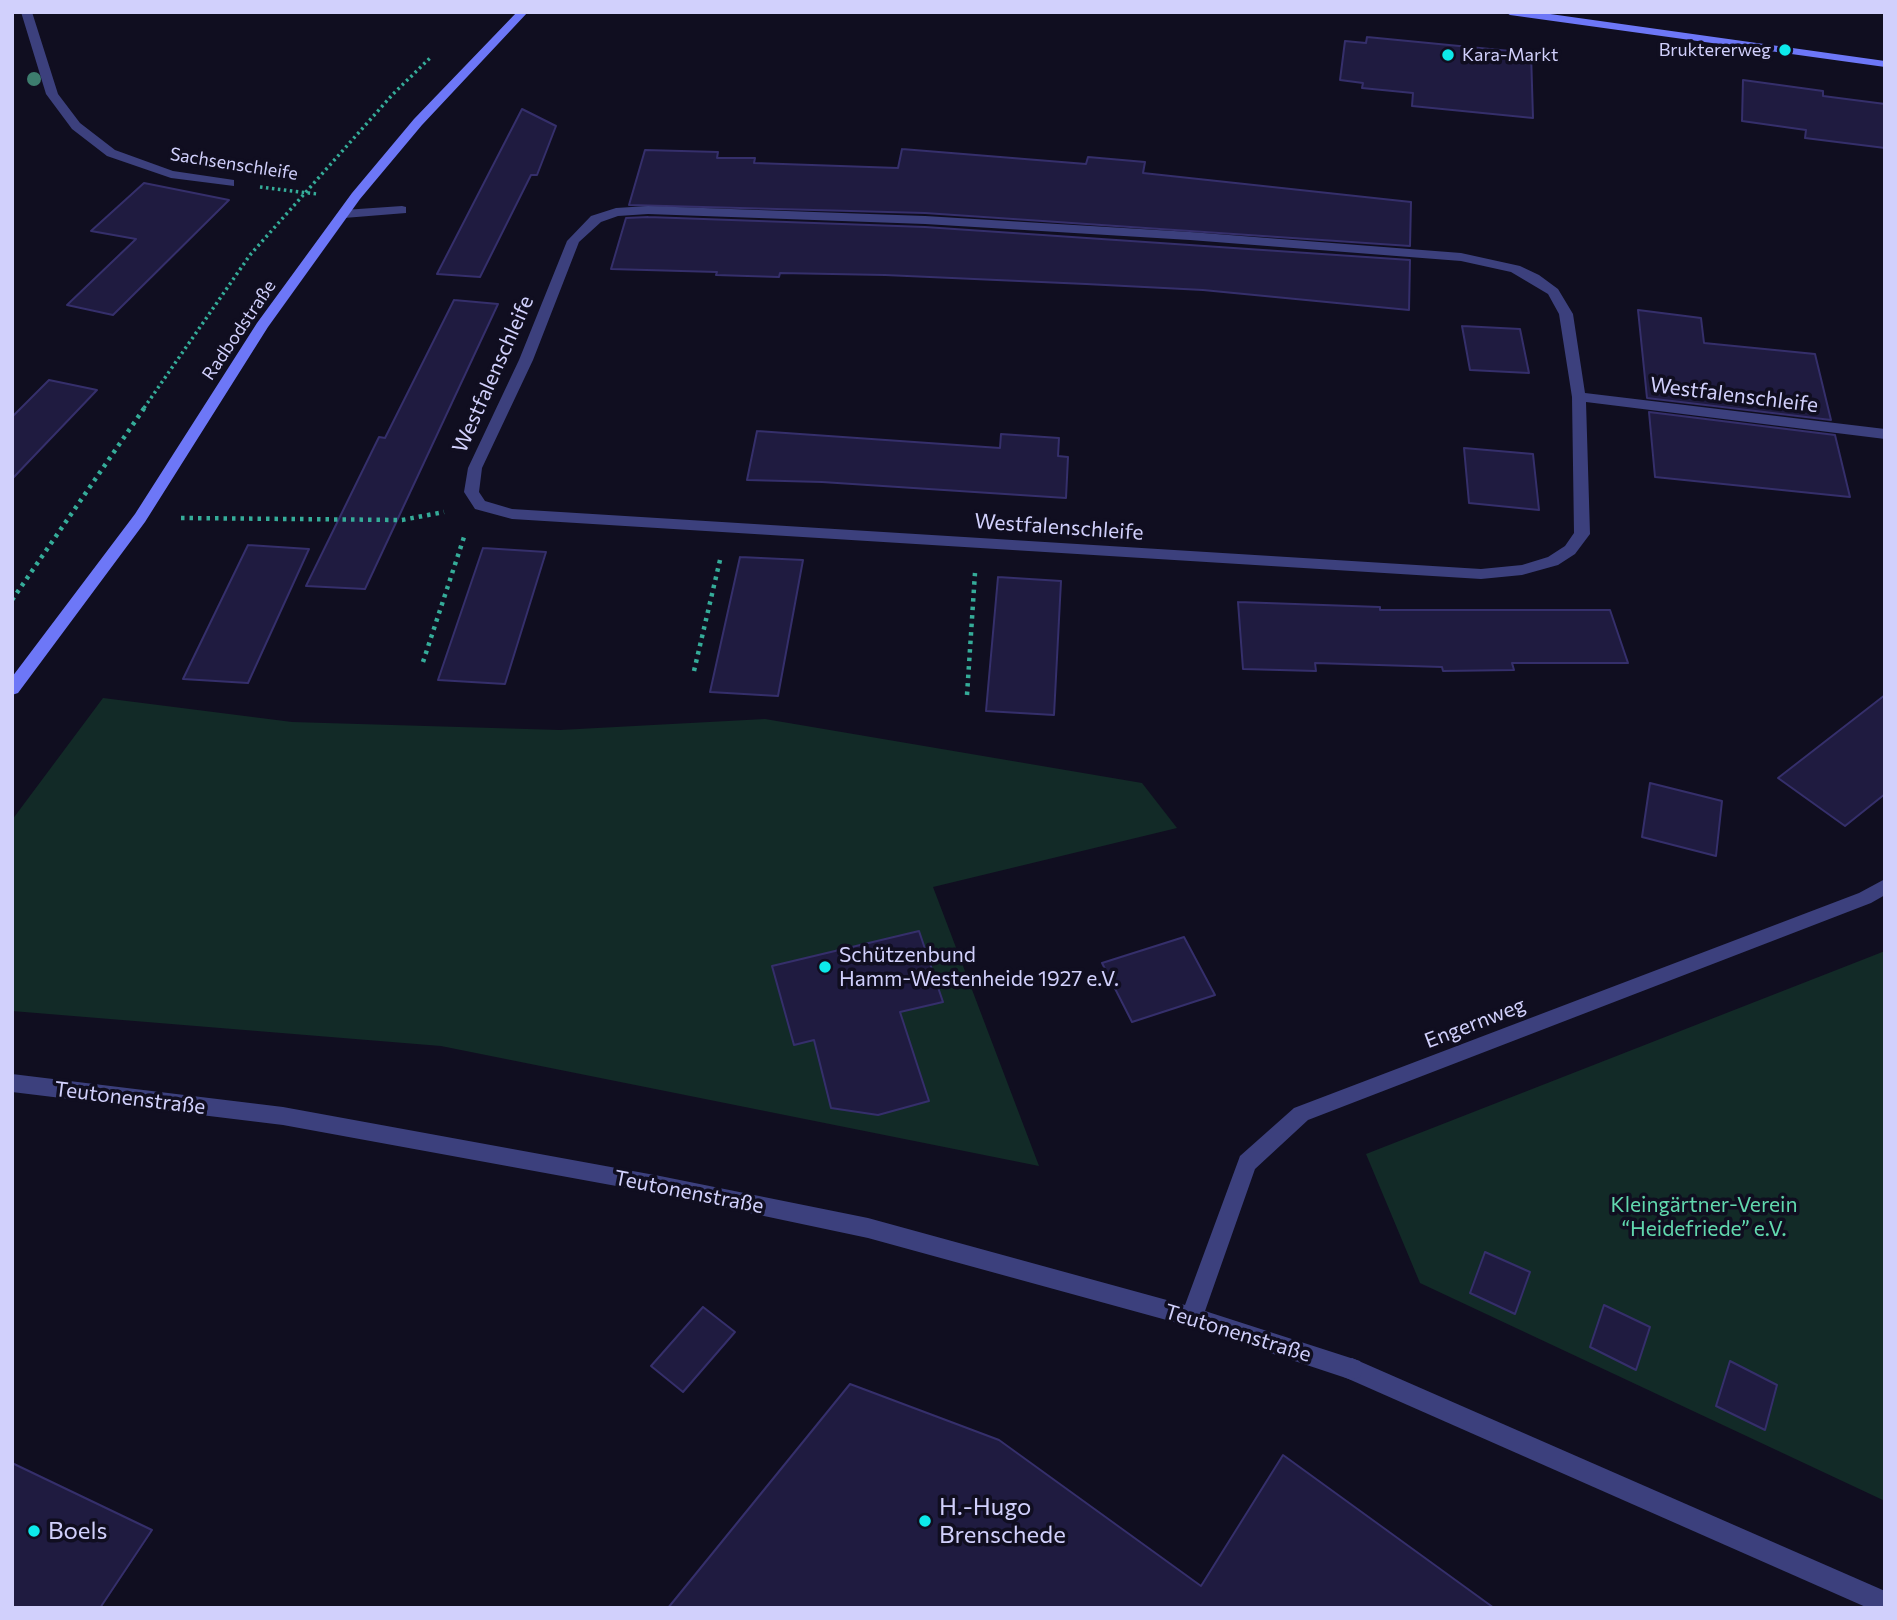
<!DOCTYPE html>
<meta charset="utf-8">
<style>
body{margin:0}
#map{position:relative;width:1897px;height:1620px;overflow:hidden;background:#100e20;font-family:Commissioner,sans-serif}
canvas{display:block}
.frame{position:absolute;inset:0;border:14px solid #d1d0fc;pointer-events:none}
</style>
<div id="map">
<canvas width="1897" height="1620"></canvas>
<div class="frame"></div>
</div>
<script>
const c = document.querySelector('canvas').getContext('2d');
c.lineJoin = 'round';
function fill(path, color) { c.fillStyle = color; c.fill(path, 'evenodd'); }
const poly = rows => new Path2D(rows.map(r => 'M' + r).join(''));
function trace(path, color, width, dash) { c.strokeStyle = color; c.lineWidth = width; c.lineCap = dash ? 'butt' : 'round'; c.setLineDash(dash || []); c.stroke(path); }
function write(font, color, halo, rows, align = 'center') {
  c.font = font + ' Commissioner,sans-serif'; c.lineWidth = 7; c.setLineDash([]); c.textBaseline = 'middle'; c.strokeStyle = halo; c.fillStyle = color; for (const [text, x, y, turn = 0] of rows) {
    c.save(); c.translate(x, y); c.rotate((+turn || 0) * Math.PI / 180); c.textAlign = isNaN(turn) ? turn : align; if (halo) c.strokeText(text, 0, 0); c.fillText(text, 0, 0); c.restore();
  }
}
fill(poly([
 [103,698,292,722,560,730,765,719,1142,783,1177,828,933,887,1039,1166,441,1046,12,1011,12,820],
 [1885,951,1885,1501,1420,1283,1366,1154]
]), '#122a27');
const building = poly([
 [1367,37,1531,53,1533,118,1412,106,1413,93,1362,88,1363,83,1340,80,1345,41,1366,43,1367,37],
 [1743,80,1823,91,1823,96,1885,104,1885,148,1805,138,1806,130,1742,121,1743,80],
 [522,109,556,126,537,175,531,175,480,277,437,274,522,109],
 [902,149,1086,164,1088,157,1145,162,1143,173,1411,202,1410,246,925,213,629,205,645,150,718,152,717,158,755,158,754,163,898,168,902,149],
 [144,183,229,200,113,315,67,305,136,239,91,231,144,183],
 [648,217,925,227,1410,260,1409,310,1203,290,1086,284,885,275,780,273,779,277,716,275,717,272,611,269,626,218,648,217],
 [454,300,498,304,365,589,306,586,379,437,385,438,454,300],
 [1638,310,1701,318,1704,343,1815,354,1831,420,1647,398,1638,310],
 [1462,326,1520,329,1529,373,1470,370,1462,326],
 [49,380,97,390,12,479,12,417,49,380],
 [1649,412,1835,435,1850,497,1655,477,1649,412],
 [757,431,1000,448,1001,434,1059,438,1058,456,1068,457,1066,498,822,482,747,480,757,431],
 [1464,448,1533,454,1539,510,1469,503,1464,448],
 [248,545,309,549,248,683,183,679,248,545],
 [483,548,546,552,505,684,438,680,483,548],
 [740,557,803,560,778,696,710,692,740,557],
 [998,577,1061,581,1054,715,986,711,998,577],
 [1238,602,1380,607,1380,610,1610,610,1628,663,1512,663,1514,670,1443,671,1442,667,1315,663,1316,671,1243,669,1238,602],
 [1885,695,1885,794,1845,826,1778,778,1885,695],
 [1650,783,1722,801,1716,856,1642,837,1650,783],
 [919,931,943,1002,900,1012,929,1101,878,1115,831,1108,814,1040,794,1045,772,966,919,931],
 [1184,937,1215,995,1132,1022,1102,963,1184,937],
 [1485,1252,1530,1272,1515,1314,1470,1293,1485,1252],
 [1604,1305,1650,1327,1636,1370,1590,1347,1604,1305],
 [703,1307,735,1332,683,1392,651,1366,703,1307],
 [1730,1361,1777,1385,1765,1430,1716,1406,1730,1361],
 [850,1384,999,1440,1201,1586,1283,1455,1494,1608,668,1608,850,1384],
 [12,1463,152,1530,100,1608,12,1608,12,1463]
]);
fill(building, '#1f1b40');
trace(building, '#352f6b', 2);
trace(poly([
 [260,187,317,194],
 [144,408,250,255,393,94,430,58]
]), '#35ac99', 3.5, [2.5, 3.5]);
trace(poly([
 [181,518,402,520,444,512],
 [12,600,145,407],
 [423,662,465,534],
 [694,671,720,560],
 [967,695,975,573]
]), '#35ac99', 4.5, [3.5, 5]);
fill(poly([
 [1352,1358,1885,1591,1885,1608,1868,1608,1344,1377,1341,1369,1344,1361,1352,1358]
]), '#3c407d');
fill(poly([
 [21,12,32,12,58,94,80,123,115,150,173,171,234,180,234,186,171,178,107,156,72,129,46,94,21,12],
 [402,206,406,207,406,213,344,218,338,214,344,210,402,206],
 [648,206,925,216,1190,232,1461,253,1520,266,1539,275,1558,289,1573,314,1585,393,1885,429,1885,439,1586,402,1590,534,1575,554,1558,565,1522,575,1481,579,512,519,475,509,464,492,468,468,519,360,567,241,591,216,616,208,648,206],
 [648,214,925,224,1190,240,1461,261,1511,272,1548,294,1559,314,1572,397,1574,533,1565,546,1548,557,1522,565,1481,569,512,509,485,501,479,492,482,468,533,360,579,242,601,222,618,216,648,214],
 [1885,879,1885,895,1871,903,1308,1120,1255,1169,1205,1311,1360,1361,1363,1369,1360,1377,1352,1380,1192,1327,868,1238,660,1194,283,1125,12,1092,12,1074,283,1107,660,1176,868,1218,1185,1305,1240,1156,1294,1108,1859,893,1885,879]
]), '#3c407d');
fill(poly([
 [517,12,528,12,422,125,360,199,268,327,145,522,18,693,12,695,12,677,135,514,257,323,352,193,414,119,517,12],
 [1505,12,1536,12,1885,61,1885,67,1510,15,1505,12]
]), '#6d77f7');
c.fillStyle = '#3d7d6e';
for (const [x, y] of [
 [34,79]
]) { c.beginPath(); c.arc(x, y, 7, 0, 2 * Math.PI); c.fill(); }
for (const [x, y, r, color] of [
 [1785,50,7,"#0deaeb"],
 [1448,55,7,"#0deaeb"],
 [825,967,7,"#0deaeb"],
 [925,1521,7,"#0deaeb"],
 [34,1531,7,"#0deaeb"]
]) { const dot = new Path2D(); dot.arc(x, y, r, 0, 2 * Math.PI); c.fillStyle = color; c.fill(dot); trace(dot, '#100e20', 2.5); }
write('18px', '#d1d0fc', '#100e20', [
 ["Bruktererweg",1771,50],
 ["Kara-Markt",1462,55,"left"]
], 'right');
write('18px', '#d1d0fc', '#100e20', [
 ["Sachsenschleife",234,164,9],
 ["Radbodstraße",239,330,-56]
]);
write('21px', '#d1d0fc', '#100e20', [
 ["Westfalenschleife",493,374,-66],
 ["Westfalenschleife",1734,395,7],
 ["Westfalenschleife",1059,527,4],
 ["Engernweg",1475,1023,-21],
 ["Teutonenstraße",130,1098,7],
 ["Teutonenstraße",689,1192,11],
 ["Teutonenstraße",1238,1333,17]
]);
write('21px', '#d1d0fc', '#100e20', [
 ["Schützenbund",839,955],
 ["Hamm-Westenheide 1927 e.V.",839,979]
], 'left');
write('21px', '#61d8ae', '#100e20', [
 ["Kleingärtner-Verein",1704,1205],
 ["“Heidefriede” e.V.",1704,1229]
]);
write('24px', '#d1d0fc', '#100e20', [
 ["H.-Hugo",939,1507],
 ["Brenschede",939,1535],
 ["Boels",48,1531]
], 'left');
</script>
